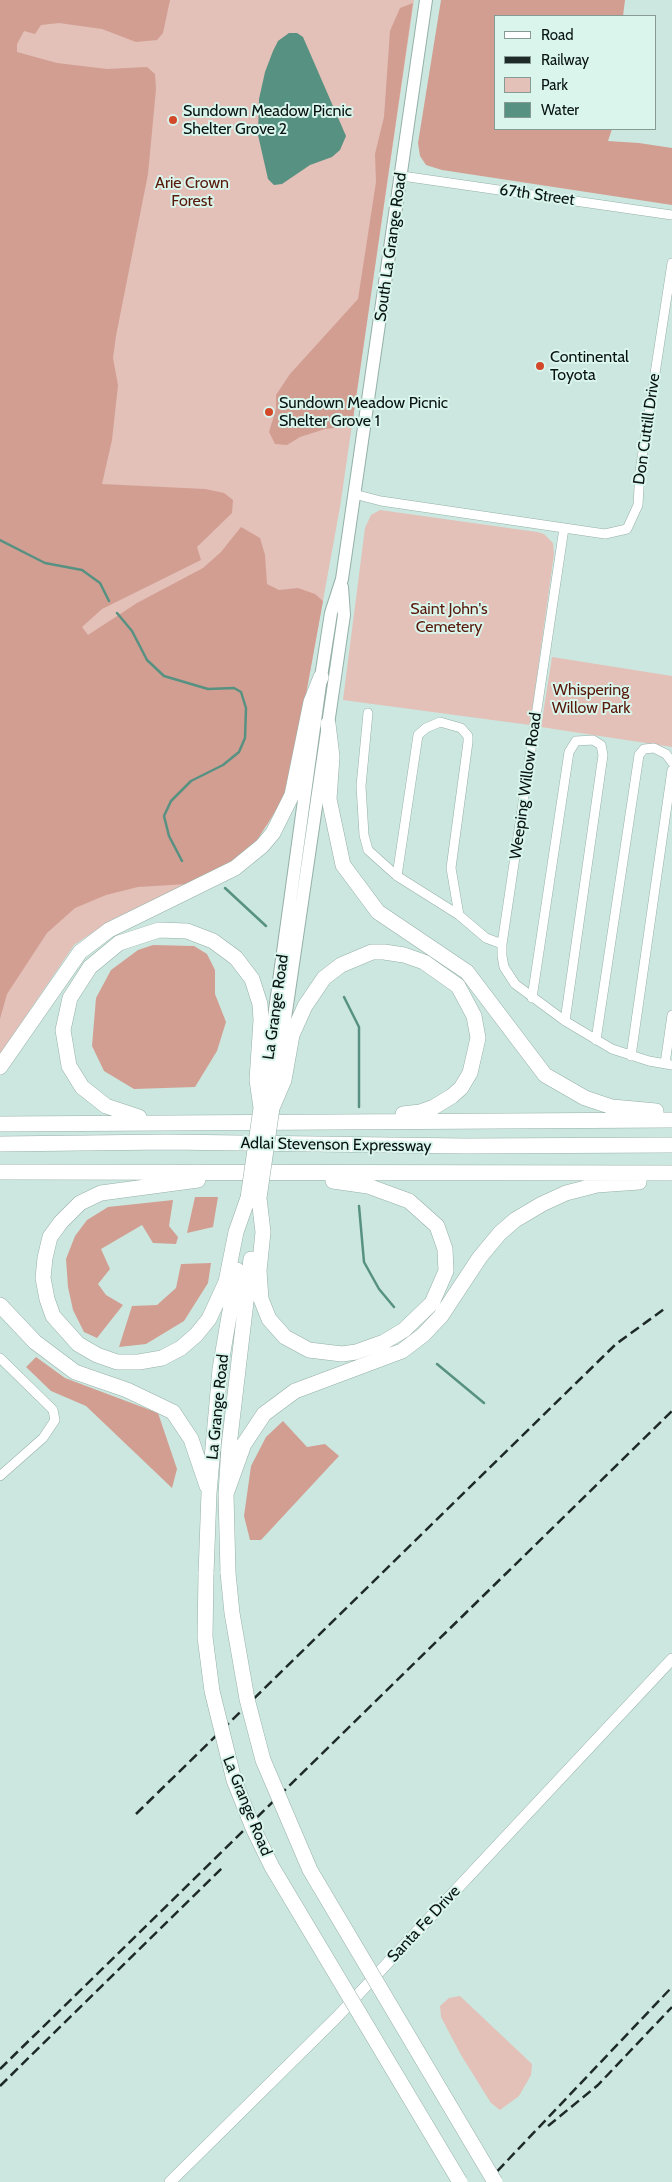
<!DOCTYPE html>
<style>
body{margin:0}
#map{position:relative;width:672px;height:2182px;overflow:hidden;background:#cce7df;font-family:Cabin,sans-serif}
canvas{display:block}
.legend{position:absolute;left:494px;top:15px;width:162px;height:115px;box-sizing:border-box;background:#d9f5ec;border:1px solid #869b94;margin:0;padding:6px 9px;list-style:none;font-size:15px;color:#091311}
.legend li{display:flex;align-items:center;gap:10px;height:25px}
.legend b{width:25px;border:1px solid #869b94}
</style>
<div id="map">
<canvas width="672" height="2182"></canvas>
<ul class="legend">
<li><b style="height:6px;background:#fff"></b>Road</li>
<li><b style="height:6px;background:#1e2a27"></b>Railway</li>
<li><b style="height:14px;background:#e3c0b8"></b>Park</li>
<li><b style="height:14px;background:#579182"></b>Water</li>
</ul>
</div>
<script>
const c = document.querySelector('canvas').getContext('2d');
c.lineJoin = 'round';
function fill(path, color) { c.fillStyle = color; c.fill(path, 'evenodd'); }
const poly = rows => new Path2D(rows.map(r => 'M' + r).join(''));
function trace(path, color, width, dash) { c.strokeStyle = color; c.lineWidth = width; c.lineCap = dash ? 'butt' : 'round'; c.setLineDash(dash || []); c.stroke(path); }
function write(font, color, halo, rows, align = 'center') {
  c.font = font + ' Cabin,sans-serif'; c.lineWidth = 4; c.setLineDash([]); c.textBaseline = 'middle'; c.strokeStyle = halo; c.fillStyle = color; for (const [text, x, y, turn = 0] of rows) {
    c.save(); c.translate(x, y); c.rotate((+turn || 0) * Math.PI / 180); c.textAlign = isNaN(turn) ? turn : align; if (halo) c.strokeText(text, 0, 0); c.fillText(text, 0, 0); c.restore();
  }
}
fill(poly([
 [0,0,414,0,340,507,298,738,268,824,226,865,111,920,74,945,0,1054],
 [380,510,537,532,544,534,553,543,554,554,530,725,343,700,365,528,371,515],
 [552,657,672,676,672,747,541,727],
 [460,1996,532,2064,531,2075,519,2096,500,2110,491,2103,461,2055,441,2017,440,2006,449,1998]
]), '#e3c0b8');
fill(poly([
 [0,0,170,0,163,33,157,40,136,42,102,29,59,23,41,25,35,34,24,31,17,44,17,52,57,63,107,69,147,67,155,74,156,89,148,174,116,336,113,358,118,385,112,440,102,484,205,489,224,493,233,500,232,513,197,547,201,560,102,609,82,627,88,635,137,603,203,568,221,552,241,527,260,538,265,555,267,584,279,590,298,588,315,594,323,601,298,738,284,798,252,848,226,865,187,884,138,887,106,895,75,908,47,933,7,994,0,1019],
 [441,0,625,0,623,16,496,16,496,129,612,129,608,141,639,143,672,148,672,205,442,170,426,165,420,156,418,143],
 [413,3,352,426,325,429,300,437,287,445,275,444,269,432,276,409,276,395,290,374,358,299,376,182,375,154,384,117,390,31,400,8],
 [153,945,194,946,207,954,215,970,215,994,226,1022,217,1051,195,1087,134,1089,104,1071,92,1046,96,998,111,970,138,950],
 [195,1197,218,1197,213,1227,187,1233],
 [173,1200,169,1226,178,1237,176,1244,153,1243,142,1225,101,1249,110,1269,98,1284,106,1295,123,1305,97,1338,84,1332,73,1310,68,1287,66,1259,75,1236,87,1220,108,1207],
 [211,1263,208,1283,184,1321,146,1344,119,1347,132,1306,157,1305,176,1288,181,1264],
 [36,1357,65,1378,158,1413,177,1469,172,1488,86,1406,51,1391,26,1367],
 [283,1421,307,1447,325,1444,339,1456,261,1540,250,1540,244,1516,251,1466,266,1437]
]), '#d29e92');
fill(poly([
 [289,33,297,33,303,37,346,136,340,150,332,157,310,165,282,184,274,185,268,179,258,135,259,99,265,72,273,51,278,41]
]), '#579182');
trace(poly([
 [0,540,45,563,82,570,100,583,109,601],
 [117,613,132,631,147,660,164,676,208,689,234,688,241,692,246,708,245,738,239,752,223,765,191,781,171,801,164,816,169,836,182,861],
 [225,888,266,926],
 [344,997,359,1027,359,1107],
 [359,1206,364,1262,379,1289,394,1307],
 [437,1364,484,1403]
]), '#579182', 2.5);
const street = poly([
 [402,176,672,215],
 [354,494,381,501,605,534,627,529,638,505,640,471,672,263],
 [564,528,502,944,502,956,504,967,515,984,565,1021,612,1049,649,1061,672,1065],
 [368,713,361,786,364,835,368,850,397,876,459,915],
 [397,876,418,735,426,728,440,722,461,728,468,736,468,742,451,868,459,915,486,938,502,944],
 [532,998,569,752,576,741,593,740,601,745,603,755,565,1021],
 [596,1040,639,755,644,749,654,748,666,754,672,762],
 [631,1056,672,770],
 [665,1064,672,1015],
 [0,1358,45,1402,53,1410,55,1420,43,1438,0,1476]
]);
const secondary = poly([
 [170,2182,337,2017,672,1659]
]);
const primary = poly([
 [274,1094,344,615,342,587],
 [263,1097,321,677,331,613,342,579,426,0]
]);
const highway = poly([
 [328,724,332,757,329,799,343,865,378,912,467,972,545,1075,585,1098,612,1107,656,1111],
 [0,1067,80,952,109,930,235,868,262,846,273,833,292,795,311,702,321,677],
 [272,1108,284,1080,292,1035,305,1006,324,978,341,965,372,952,384,952,404,955,424,962,458,986,474,1016,478,1038,470,1073,461,1088,452,1096,434,1107,420,1112,403,1114],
 [139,1117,106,1106,82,1087,69,1066,63,1030,70,998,90,967,119,943,159,930,187,931,213,941,236,958,252,979,260,1004,261,1020,257,1080,261,1108],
 [0,1124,672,1120],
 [0,1144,167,1142,465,1146,672,1145],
 [0,1172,672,1173],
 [198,1180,101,1193,80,1203,61,1222,50,1237,45,1258,43,1278,47,1299,53,1316,78,1344,97,1355,117,1362,139,1362,162,1358,181,1348,196,1335,209,1319,226,1282,236,1232,248,1198],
 [259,1198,263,1232,259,1271,261,1299,269,1319,285,1337,309,1350,342,1354,356,1352,384,1342,404,1330,432,1303,446,1271,445,1249,437,1226,409,1201,368,1186,333,1181],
 [0,1305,35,1342,75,1372,127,1390,173,1412,191,1439,207,1486],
 [226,1494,244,1444,264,1414,295,1391,402,1351,423,1335,441,1316,480,1257,500,1233,515,1220,542,1204,566,1193,597,1185,639,1182],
 [228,1573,226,1494,229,1446,251,1259],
 [206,1574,209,1493,220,1369,237,1270]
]);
trace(street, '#95b0a8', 10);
trace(secondary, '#95b0a8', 12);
trace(primary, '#95b0a8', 14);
trace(highway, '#95b0a8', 16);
trace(street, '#fff', 9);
trace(secondary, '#fff', 11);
trace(primary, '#fff', 12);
trace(highway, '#fff', 15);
trace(poly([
 [136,1814,616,1344,667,1307],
 [0,2069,672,1411],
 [0,2086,224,1866],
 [548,2126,598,2085,672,2007],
 [487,2182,672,1987]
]), '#1e2a27', 2.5, [10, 5]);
const highwayBridge = poly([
 [248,1198,261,1108],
 [259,1198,272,1108],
 [228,1573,232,1613,247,1699,263,1760,310,1870,495,2182],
 [206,1574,205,1637,212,1691,234,1780,253,1828,272,1867,460,2182]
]);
trace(highwayBridge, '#95b0a8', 16, []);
trace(highwayBridge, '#fff', 15);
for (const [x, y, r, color] of [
 [173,120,5,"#d24829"],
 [540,366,5,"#d24829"],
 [269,412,5,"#d24829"]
]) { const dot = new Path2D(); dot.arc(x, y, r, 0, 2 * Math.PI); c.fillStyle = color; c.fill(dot); trace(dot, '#d9f5ec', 2); }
write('16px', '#091311', '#d9f5ec', [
 ["Sundown Meadow Picnic",183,111],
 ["Shelter Grove 2",183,129],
 ["Continental",550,357],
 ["Toyota",550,375],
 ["Sundown Meadow Picnic",279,403],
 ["Shelter Grove 1",279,421]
], 'left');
write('16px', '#58190b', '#d9f5ec', [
 ["Arie Crown",192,183],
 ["Forest",192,201],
 ["Saint John's",449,609],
 ["Cemetery",449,627],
 ["Whispering",591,690],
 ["Willow Park",591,708]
]);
write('16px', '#091311', '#d9f5ec', [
 ["67th Street",537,195,8],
 ["South La Grange Road",391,247,-82],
 ["Don Cuttill Drive",647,429,-82],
 ["Weeping Willow Road",526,786,-82],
 ["La Grange Road",276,1007,-82],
 ["Adlai Stevenson Expressway",336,1145,1],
 ["La Grange Road",218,1407,-84],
 ["La Grange Road",247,1806,68],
 ["Santa Fe Drive",424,1924,-47]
]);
</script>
